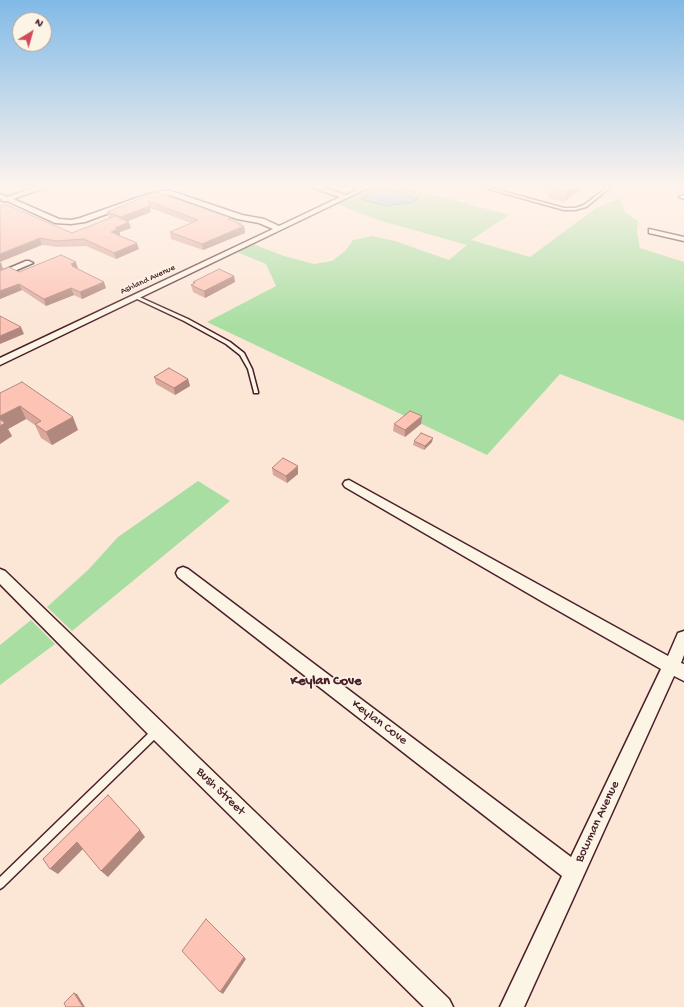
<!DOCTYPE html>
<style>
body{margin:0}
#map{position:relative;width:684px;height:1007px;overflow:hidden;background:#fce6d6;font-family:"Gochi Hand",sans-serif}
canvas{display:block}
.north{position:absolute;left:12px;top:12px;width:40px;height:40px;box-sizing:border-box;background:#fcf5e5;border:1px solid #b59f9b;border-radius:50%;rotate:37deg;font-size:11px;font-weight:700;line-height:16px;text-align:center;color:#4a1f2b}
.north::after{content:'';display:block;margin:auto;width:14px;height:18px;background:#d1495b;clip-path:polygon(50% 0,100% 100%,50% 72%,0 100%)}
</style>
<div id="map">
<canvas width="684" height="1007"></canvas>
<div class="north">N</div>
</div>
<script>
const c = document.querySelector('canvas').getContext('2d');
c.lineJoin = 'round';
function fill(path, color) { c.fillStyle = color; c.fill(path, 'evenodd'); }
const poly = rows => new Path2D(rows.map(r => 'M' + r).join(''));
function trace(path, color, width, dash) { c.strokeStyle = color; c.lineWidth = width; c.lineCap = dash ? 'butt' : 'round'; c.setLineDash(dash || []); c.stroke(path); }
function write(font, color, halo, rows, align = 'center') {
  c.font = font + ' "Gochi Hand",sans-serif'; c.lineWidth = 3; c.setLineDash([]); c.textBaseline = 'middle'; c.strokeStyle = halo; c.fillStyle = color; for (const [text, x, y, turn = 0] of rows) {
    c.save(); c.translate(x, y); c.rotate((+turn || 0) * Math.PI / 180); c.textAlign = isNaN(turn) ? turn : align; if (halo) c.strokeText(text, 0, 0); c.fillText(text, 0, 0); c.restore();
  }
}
fill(poly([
 [375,186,400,186,509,215,471,240,530,257,596,208,620,198,625,212,638,221,637,233,640,248,684,262,684,421,560,374,487,455,207,322,276,286,266,264,237,252,253,244,284,256,314,264,332,261,345,251,353,240,372,236,395,241,449,260,467,245,378,220,337,204],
 [198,481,230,501,72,631,47,607,88,570,118,537],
 [31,620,55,644,0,685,0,645]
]), '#a8dea1');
const water = poly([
 [381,189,390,190,418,199,413,202,387,206,361,199,364,196,381,189]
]);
fill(water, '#86c4e6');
trace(water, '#6e829b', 1);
const lane = poly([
 [478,186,484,186,564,208,575,208,584,205,609,186,612,186,586,207,575,210,564,210,478,186],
 [135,296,137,296,188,319,230,342,244,353,252,369,258,392,258,393,254,393,254,392,248,369,240,355,226,344,184,321,135,298,135,296],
 [156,728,159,729,160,732,159,735,3,887,0,889,0,877,153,729,156,728]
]);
const street = poly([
 [39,186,49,186,13,199,59,219,71,220,80,218,148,194,160,191,171,191,242,215,264,219,279,226,340,197,307,186,318,186,346,195,363,186,372,186,0,365,0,358,273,229,259,223,237,219,170,195,152,197,85,222,71,224,55,223,7,201,2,201,0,198,0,194,7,197,39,186],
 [684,195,684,199,679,197,680,196,684,195],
 [649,229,684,237,684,241,649,233,649,229],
 [26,261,29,261,33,263,0,277,0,272,26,261],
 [349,480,668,656,678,633,684,631,684,655,681,663,684,664,684,681,674,676,524,1007,500,1007,562,876,178,577,176,573,178,569,183,567,188,569,571,857,661,669,543,602,345,487,343,484,345,481,349,480],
 [0,569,5,571,449,999,453,1007,424,1007,151,737,0,584,0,569]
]);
trace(lane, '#4a1f2b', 3);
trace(street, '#4a1f2b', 3);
fill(lane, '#fcf5e5');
fill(street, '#fcf5e5');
fill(poly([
 [537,186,586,186,564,202,548,198,550,190],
 [156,192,241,224,241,226,244,226,245,233,203,250,171,239,170,232,191,223,150,208,151,212,128,221,131,228,120,232,120,236,139,249,116,259,86,246,58,247,42,245,0,206,72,233,110,218,109,218,107,212],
 [0,262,3,269,19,272,78,269,77,269,106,288,82,299,74,295,46,306,22,290,0,299],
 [234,276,235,282,205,298,193,292,191,285,193,284,193,282],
 [154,377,188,379,190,386,175,395,156,384],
 [0,393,78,430,52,445,41,438,35,425,26,419,8,429,12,436,0,444],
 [422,416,421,424,405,437,393,431,394,424],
 [414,441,432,442,424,450,413,445],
 [298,466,298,474,287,483,273,475,272,468]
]), '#daa89b');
fill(poly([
 [573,186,586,186,564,202,567,191],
 [150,206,151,212,123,223,121,217],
 [129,222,131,228,120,232,120,235,113,238,111,232,115,228],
 [241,224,242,227,244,226,245,233,203,250,202,244],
 [40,238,42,245,0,262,0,254],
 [137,243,139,249,116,259,114,253],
 [1,262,3,269,0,271,0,263],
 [76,262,78,269,75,270,71,264],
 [234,276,235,282,205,298,204,291],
 [104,282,106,288,82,299,80,292],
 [19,284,22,290,0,299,0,291],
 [71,288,74,295,46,306,44,299],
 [21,327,24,334,0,344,0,336],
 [188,379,190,386,175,395,174,388],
 [20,406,26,419,8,429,12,436,0,444,0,416],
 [422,416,421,424,405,437,405,430],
 [73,417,78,430,52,445,46,432],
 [433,438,432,442,424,450,425,446],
 [298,466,298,474,287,483,286,476],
 [140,830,145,837,108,877,101,871],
 [77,842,84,848,58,874,50,869],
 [244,957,246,959,223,994,220,992],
 [74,993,77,994,85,1007,83,1007]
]), '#b1887e');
const building = poly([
 [551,186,573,186,567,191,550,187,551,186],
 [156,192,231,218,228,219,241,224,239,225,244,226,202,244,170,232,198,220,148,201,150,206,121,217,107,212,156,192],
 [5,204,72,233,115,216,129,222,115,228,119,229,111,232,137,243,114,253,84,239,56,241,40,238,0,254,0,206,5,204],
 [61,255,76,262,71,264,73,265,72,266,104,282,80,292,71,288,44,299,19,284,0,291,0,271,9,267,19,272,61,255],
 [219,269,234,276,204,291,191,285,195,283,193,282,219,269],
 [0,316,21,327,0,336,0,316],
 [169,368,188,379,174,388,154,377,169,368],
 [22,382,73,417,46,432,35,424,41,421,20,406,0,416,0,393,22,382],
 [410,411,422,416,405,430,394,424,410,411],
 [0,419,5,423,0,426,0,419],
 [421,433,433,438,425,446,414,441,421,433],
 [283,458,298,466,286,476,272,468,283,458],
 [108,795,140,830,101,871,77,842,50,869,43,859,108,795],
 [206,919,244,957,220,992,182,951,206,919],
 [74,993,83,1007,66,1007,64,1003,74,993]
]);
fill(building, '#fdc3b4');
trace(building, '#b1887e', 1);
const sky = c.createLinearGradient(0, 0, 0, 327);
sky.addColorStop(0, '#81bae7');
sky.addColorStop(0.57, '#fef4ed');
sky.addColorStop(1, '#fef4ed00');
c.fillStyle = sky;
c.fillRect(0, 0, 684, 327);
write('9px', '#4a1f2b', '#fcf5e5', [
 ["Ashland Avenue",148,280,-25]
]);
write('13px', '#4a1f2b', '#fcf5e5', [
 ["Keylan Cove",379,723,37],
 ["Bush Street",220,792,44],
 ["Bowman Avenue",598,822,-65]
]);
write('bold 14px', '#4a1f2b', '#fcf5e5', [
 ["Keylan Cove",326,682]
]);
</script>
